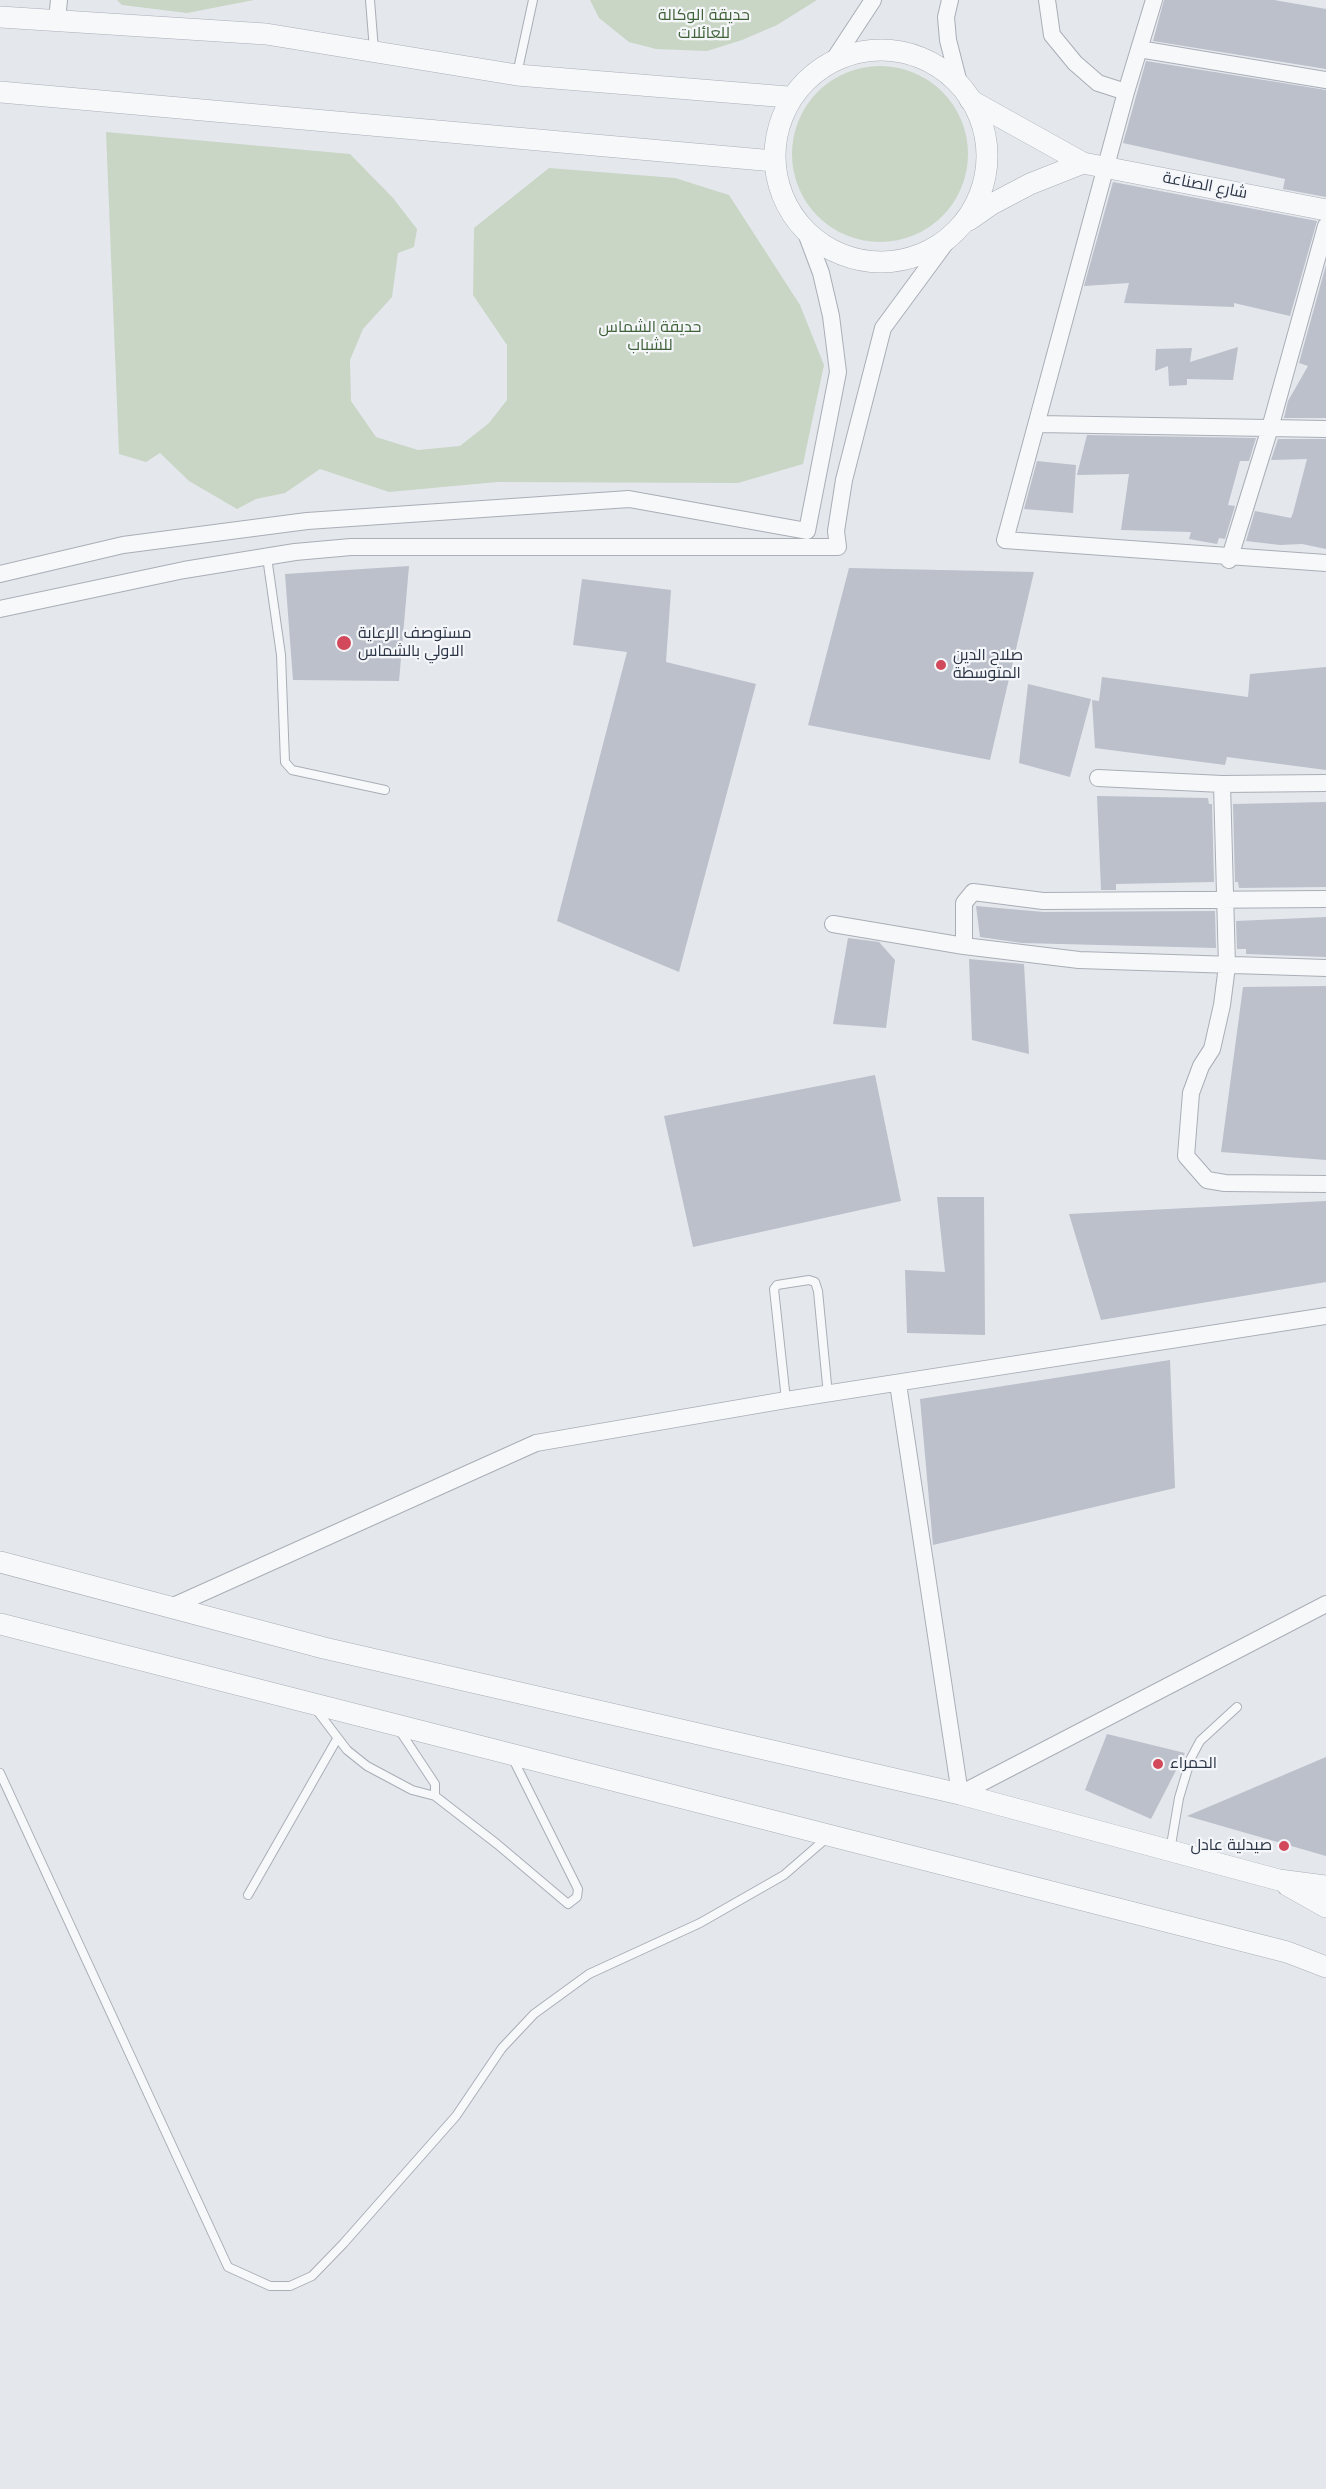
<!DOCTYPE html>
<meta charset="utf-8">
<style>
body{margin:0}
canvas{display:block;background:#e4e7ec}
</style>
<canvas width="1326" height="2489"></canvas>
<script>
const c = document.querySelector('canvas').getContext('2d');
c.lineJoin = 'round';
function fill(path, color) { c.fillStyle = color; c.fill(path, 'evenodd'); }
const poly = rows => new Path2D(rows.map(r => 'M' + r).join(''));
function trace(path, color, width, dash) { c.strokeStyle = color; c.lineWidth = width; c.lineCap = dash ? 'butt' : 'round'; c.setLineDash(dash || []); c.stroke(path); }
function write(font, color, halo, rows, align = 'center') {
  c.font = font + ' "DM Sans",Cairo,sans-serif'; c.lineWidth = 4.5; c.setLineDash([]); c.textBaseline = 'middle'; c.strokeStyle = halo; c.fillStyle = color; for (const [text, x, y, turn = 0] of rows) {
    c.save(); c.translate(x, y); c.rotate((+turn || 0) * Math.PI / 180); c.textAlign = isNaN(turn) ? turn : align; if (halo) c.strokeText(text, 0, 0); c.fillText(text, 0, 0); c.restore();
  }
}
fill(poly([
 [117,0,295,0,254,0,187,13,122,5],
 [590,0,817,0,777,25,742,40,707,51,656,49,629,42,599,18],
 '792 154a88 88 0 1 1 176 0a88 88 0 1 1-176 0Z',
 [106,132,350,154,393,198,417,229,414,247,398,253,392,297,363,329,350,360,351,401,376,437,418,450,460,446,489,423,507,400,507,345,473,295,474,228,549,168,675,178,729,195,800,305,824,365,803,464,738,483,497,482,389,492,320,469,285,493,256,499,237,509,189,481,160,453,146,462,119,454]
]), '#c9d6c5');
fill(poly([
 [1164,0,1274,0,1326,9,1326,69,1153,41],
 [1146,61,1326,90,1326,197,1283,189,1285,179,1123,143],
 [1113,182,1317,221,1290,316,1234,303,1234,307,1124,303,1129,283,1084,286],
 [1326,265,1326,418,1284,418,1288,401,1308,366,1299,363],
 [1238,347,1233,380,1187,379,1187,385,1169,386,1168,366,1155,371,1156,349,1192,348,1190,362],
 [1087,435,1256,438,1249,461,1240,461,1228,505,1235,506,1225,539,1219,538,1217,544,1189,539,1191,532,1121,530,1129,474,1077,475],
 [1278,439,1326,439,1326,549,1302,544,1280,545,1246,541,1255,511,1291,518,1293,513,1307,459,1271,460],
 [1037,461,1076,465,1073,513,1024,509],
 [409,566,399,681,293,680,285,574],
 [849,568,1034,572,990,760,808,725],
 [582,579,671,590,666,662,756,684,679,972,557,921,627,652,573,645],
 [1326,667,1326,770,1227,757,1225,765,1095,748,1092,700,1099,701,1102,677,1248,697,1250,674],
 [1028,684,1091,699,1070,777,1019,763],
 [1097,796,1208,798,1209,804,1212,804,1214,882,1116,884,1116,890,1101,890],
 [1326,802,1326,887,1239,888,1238,882,1235,882,1233,804],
 [976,906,1043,912,1215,911,1216,948,1022,943,980,937],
 [1326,917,1326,957,1246,954,1246,949,1237,949,1236,921],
 [848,938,879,942,895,960,886,1028,833,1024],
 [969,959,1024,964,1029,1054,972,1040],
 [1326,986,1326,1160,1221,1152,1243,987],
 [875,1075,901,1201,693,1247,664,1116],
 [937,1197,984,1197,985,1335,907,1333,905,1270,945,1272],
 [1326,1201,1326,1282,1101,1320,1069,1214],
 [1170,1360,1175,1488,933,1545,920,1399],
 [1107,1734,1185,1753,1151,1819,1085,1790],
 [1326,1757,1326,1856,1187,1816]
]), '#bbc0ca');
const service = poly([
 [370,0,374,50],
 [517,74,533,0],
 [267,557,281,655,285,762,292,770,385,790],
 [786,1400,774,1289,777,1285,809,1280,815,1282,818,1291,828,1395],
 [315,1708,347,1750,367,1766,412,1790,435,1796,435,1784,398,1728],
 [0,1773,228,2267,270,2286,290,2286,312,2276,343,2244,456,2116,502,2048,534,2014,589,1974,700,1923,784,1875,829,1836],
 [435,1796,497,1844,568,1904,577,1897,578,1889,512,1757],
 [1170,1851,1179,1798,1191,1758,1200,1741,1237,1707],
 [248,1895,337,1739]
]);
const minor = poly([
 [950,0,946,17,948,40,959,83],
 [1047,0,1052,35,1075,63,1098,83,1126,92],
 [1154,0,1126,92,1005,540,1326,563],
 [57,20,59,0],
 [1139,49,1326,80],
 [833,61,873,0],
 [1038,424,1326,429],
 [1229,560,1270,428,1326,226],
 [0,574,123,545,307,521,629,499,807,531,838,372,831,316,821,273,806,233],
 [0,609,184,570,295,552,351,547,838,547,836,531,844,480,883,328,950,237],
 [1098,778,1222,784,1326,783],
 [1222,784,1227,966,1222,1005,1212,1049,1201,1066,1191,1093,1186,1156,1207,1180,1225,1183,1326,1184],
 [833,924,964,946,1079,960,1326,968],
 [964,946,964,903,973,892,1043,901,1326,899],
 [898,1384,960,1794,1326,1604],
 [171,1607,536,1443,786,1400,1326,1316]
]);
const tertiary = poly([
 [0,17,266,34,517,75,788,97],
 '775 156a106 106 0 1 1 212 0a106 106 0 1 1-212 0Z',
 [0,92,774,161],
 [970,100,1083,163,1326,210],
 [969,220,992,204,1030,184,1083,163],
 [0,1562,324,1648,960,1794,1279,1880,1326,1886],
 [0,1624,1287,1952,1326,1967],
 [1287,1885,1326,1907]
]);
trace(service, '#a9aeb7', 10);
trace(minor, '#a9aeb7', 18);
trace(tertiary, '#a9aeb7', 22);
trace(service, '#f7f8fa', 8);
trace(minor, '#f7f8fa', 16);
trace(tertiary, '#f7f8fa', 21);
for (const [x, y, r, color] of [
 [344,643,8,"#d1495b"],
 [941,665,6,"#d1495b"],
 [1158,1764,6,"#d1495b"],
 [1284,1846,6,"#d1495b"]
]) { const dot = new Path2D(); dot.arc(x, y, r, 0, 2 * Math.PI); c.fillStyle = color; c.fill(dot); trace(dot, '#f4f6f9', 2); }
write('16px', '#3f6138', '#f4f6f9', [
 ["حديقة الوكالة",704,16],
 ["للعائلات",704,34],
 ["حديقة الشماس",650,328],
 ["للشباب",650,346]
]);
write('16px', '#2b3445', '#f4f6f9', [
 ["شارع الصناعة",1205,186,11]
]);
write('16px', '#2b3445', '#f4f6f9', [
 ["مستوصف الرعاية",358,634],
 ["الاولي بالشماس",358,652],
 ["صلاح الدين",953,656],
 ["المتوسطة",953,674],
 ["الحمراء",1170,1764],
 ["صيدلية عادل",1272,1846,"right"]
], 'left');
</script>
